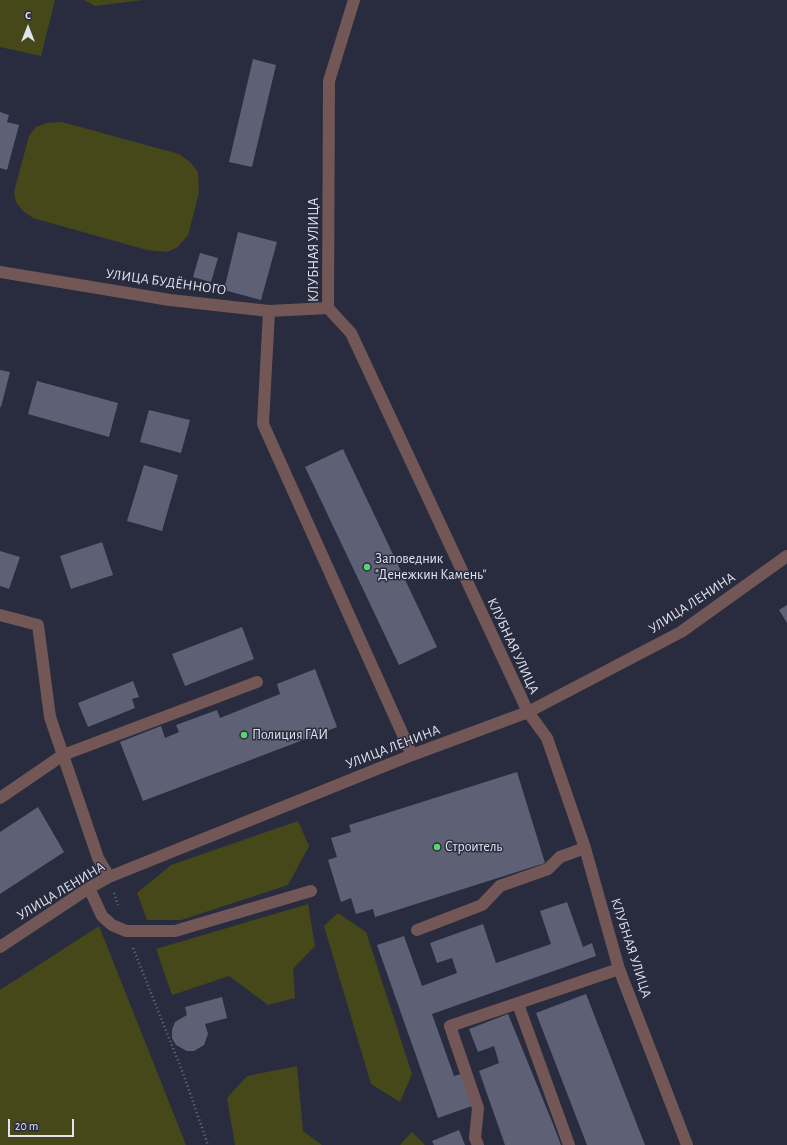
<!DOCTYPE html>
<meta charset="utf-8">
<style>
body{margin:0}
#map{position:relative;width:787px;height:1145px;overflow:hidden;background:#292c3e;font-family:"Alegreya Sans",sans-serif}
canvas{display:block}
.north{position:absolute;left:8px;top:8px;width:40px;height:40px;-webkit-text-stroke:3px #292c3e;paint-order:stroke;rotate:0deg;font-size:11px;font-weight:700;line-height:16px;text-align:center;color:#e1e3ef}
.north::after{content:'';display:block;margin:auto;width:14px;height:18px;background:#e1e3ef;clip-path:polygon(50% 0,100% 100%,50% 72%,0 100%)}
.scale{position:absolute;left:8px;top:1119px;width:66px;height:18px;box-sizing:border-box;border:2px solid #e1e3ef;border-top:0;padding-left:5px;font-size:12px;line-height:14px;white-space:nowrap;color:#e1e3ef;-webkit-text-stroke:3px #292c3e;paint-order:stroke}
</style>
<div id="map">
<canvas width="787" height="1145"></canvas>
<div class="north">С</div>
<div class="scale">20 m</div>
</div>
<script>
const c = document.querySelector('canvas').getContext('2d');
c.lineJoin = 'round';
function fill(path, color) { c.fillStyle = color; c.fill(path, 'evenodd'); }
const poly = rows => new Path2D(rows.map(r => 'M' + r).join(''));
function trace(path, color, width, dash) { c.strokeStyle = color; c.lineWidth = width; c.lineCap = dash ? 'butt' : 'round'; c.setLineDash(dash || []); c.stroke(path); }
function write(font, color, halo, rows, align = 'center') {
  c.font = font + ' "Alegreya Sans",sans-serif'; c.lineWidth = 3; c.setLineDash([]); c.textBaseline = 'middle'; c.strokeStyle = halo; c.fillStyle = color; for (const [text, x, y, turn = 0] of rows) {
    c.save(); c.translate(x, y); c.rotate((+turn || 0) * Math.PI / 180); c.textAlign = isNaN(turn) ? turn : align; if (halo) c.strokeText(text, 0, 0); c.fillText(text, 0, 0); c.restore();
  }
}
fill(poly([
 [0,0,55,0,41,56,0,47],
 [84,0,143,0,95,6],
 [62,122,179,154,190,162,198,172,199,193,188,235,178,247,167,252,147,250,33,218,23,211,16,202,14,192,29,136,36,127,47,123],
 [298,821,309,846,288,885,181,920,147,920,137,893,171,865],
 [308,904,315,946,293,969,295,998,268,1005,229,976,172,995,156,949],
 [338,913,366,932,412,1074,400,1102,371,1084,324,926],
 [99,926,186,1145,0,1145,0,990],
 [297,1066,303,1131,322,1145,235,1145,227,1098,247,1076],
 [412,1132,425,1145,400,1145]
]), '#464819');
fill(poly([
 [253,59,276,65,252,167,229,162],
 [0,112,9,115,7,122,19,125,7,170,0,168],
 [238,232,277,242,261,300,224,290],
 [200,253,218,258,211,282,193,277],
 [0,370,10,372,1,407,0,407],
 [37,381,118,403,109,437,28,414],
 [149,410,190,420,181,453,140,442],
 [343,449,437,647,399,665,305,467],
 [144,465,178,475,162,531,127,521],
 [102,542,113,575,71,589,60,556],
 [0,551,20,557,9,589,0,586],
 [787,605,787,623,779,610],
 [242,627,254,659,185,686,172,654],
 [315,669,337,727,143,801,120,742,161,726,165,738,179,732,176,725,217,710,220,718,280,694,277,684],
 [133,681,139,697,132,699,135,708,88,727,78,703],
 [517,772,545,863,375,917,373,909,356,914,351,898,341,902,328,860,337,857,331,838,351,832,349,825],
 [38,807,64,852,0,894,0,832],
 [567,902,583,947,592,943,596,956,432,1014,454,1076,461,1074,472,1106,438,1118,377,945,404,936,422,986,457,973,452,958,437,963,430,943,483,924,496,963,551,944,540,911],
 [586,994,645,1145,587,1145,536,1013],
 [222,997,227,1018,205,1024,208,1034,204,1045,194,1051,187,1051,176,1045,172,1038,172,1030,175,1022,187,1015,185,1007],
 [508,1014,553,1124,561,1145,505,1145,479,1071,499,1063,494,1046,478,1052,469,1029],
 [459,1130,465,1145,434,1145,432,1141]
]), '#5e6176');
trace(poly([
 [114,893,118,905],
 [133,948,183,1073,208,1145]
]), '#6c6f7f', 2.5, [1, 3]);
trace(poly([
 [354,0,329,81,328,308,351,333,528,712,547,738,585,848,619,969,687,1145],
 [0,272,170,300,269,311,328,308],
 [269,311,263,424,412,755],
 [0,615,38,625,50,717,98,858,109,877],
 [0,798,63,755,257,682],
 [89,888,102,916,112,925,126,931,175,931,311,891],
 [417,930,482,905,500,886,548,869,560,857,585,848],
 [0,947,89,888,109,877,412,755,528,712,681,632,787,556],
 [518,1004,569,1145],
 [478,1145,475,1138,478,1108,450,1026,619,969]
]), '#735757', 12);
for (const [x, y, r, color] of [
 [367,567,4,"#56d671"],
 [244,735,4,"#56d671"],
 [437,847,4,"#56d671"]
]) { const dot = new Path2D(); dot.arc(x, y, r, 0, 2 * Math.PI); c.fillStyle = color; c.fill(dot); trace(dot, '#292c3e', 1.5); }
write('14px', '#e1e3ef', '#292c3e', [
 ["КЛУБНАЯ УЛИЦА",314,250,-90],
 ["УЛИЦА БУДЁННОГО",166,282,8],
 ["УЛИЦА ЛЕНИНА",692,603,-33],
 ["КЛУБНАЯ УЛИЦА",513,646,65],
 ["УЛИЦА ЛЕНИНА",393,747,-21],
 ["УЛИЦА ЛЕНИНА",61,891,-31],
 ["КЛУБНАЯ УЛИЦА",631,948,72]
]);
write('14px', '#e1e3ef', '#292c3e', [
 ["Заповедник",375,559],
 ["\"Денежкин Камень\"",375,575],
 ["Полиция ГАИ",252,735],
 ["Строитель",445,847]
], 'left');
</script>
